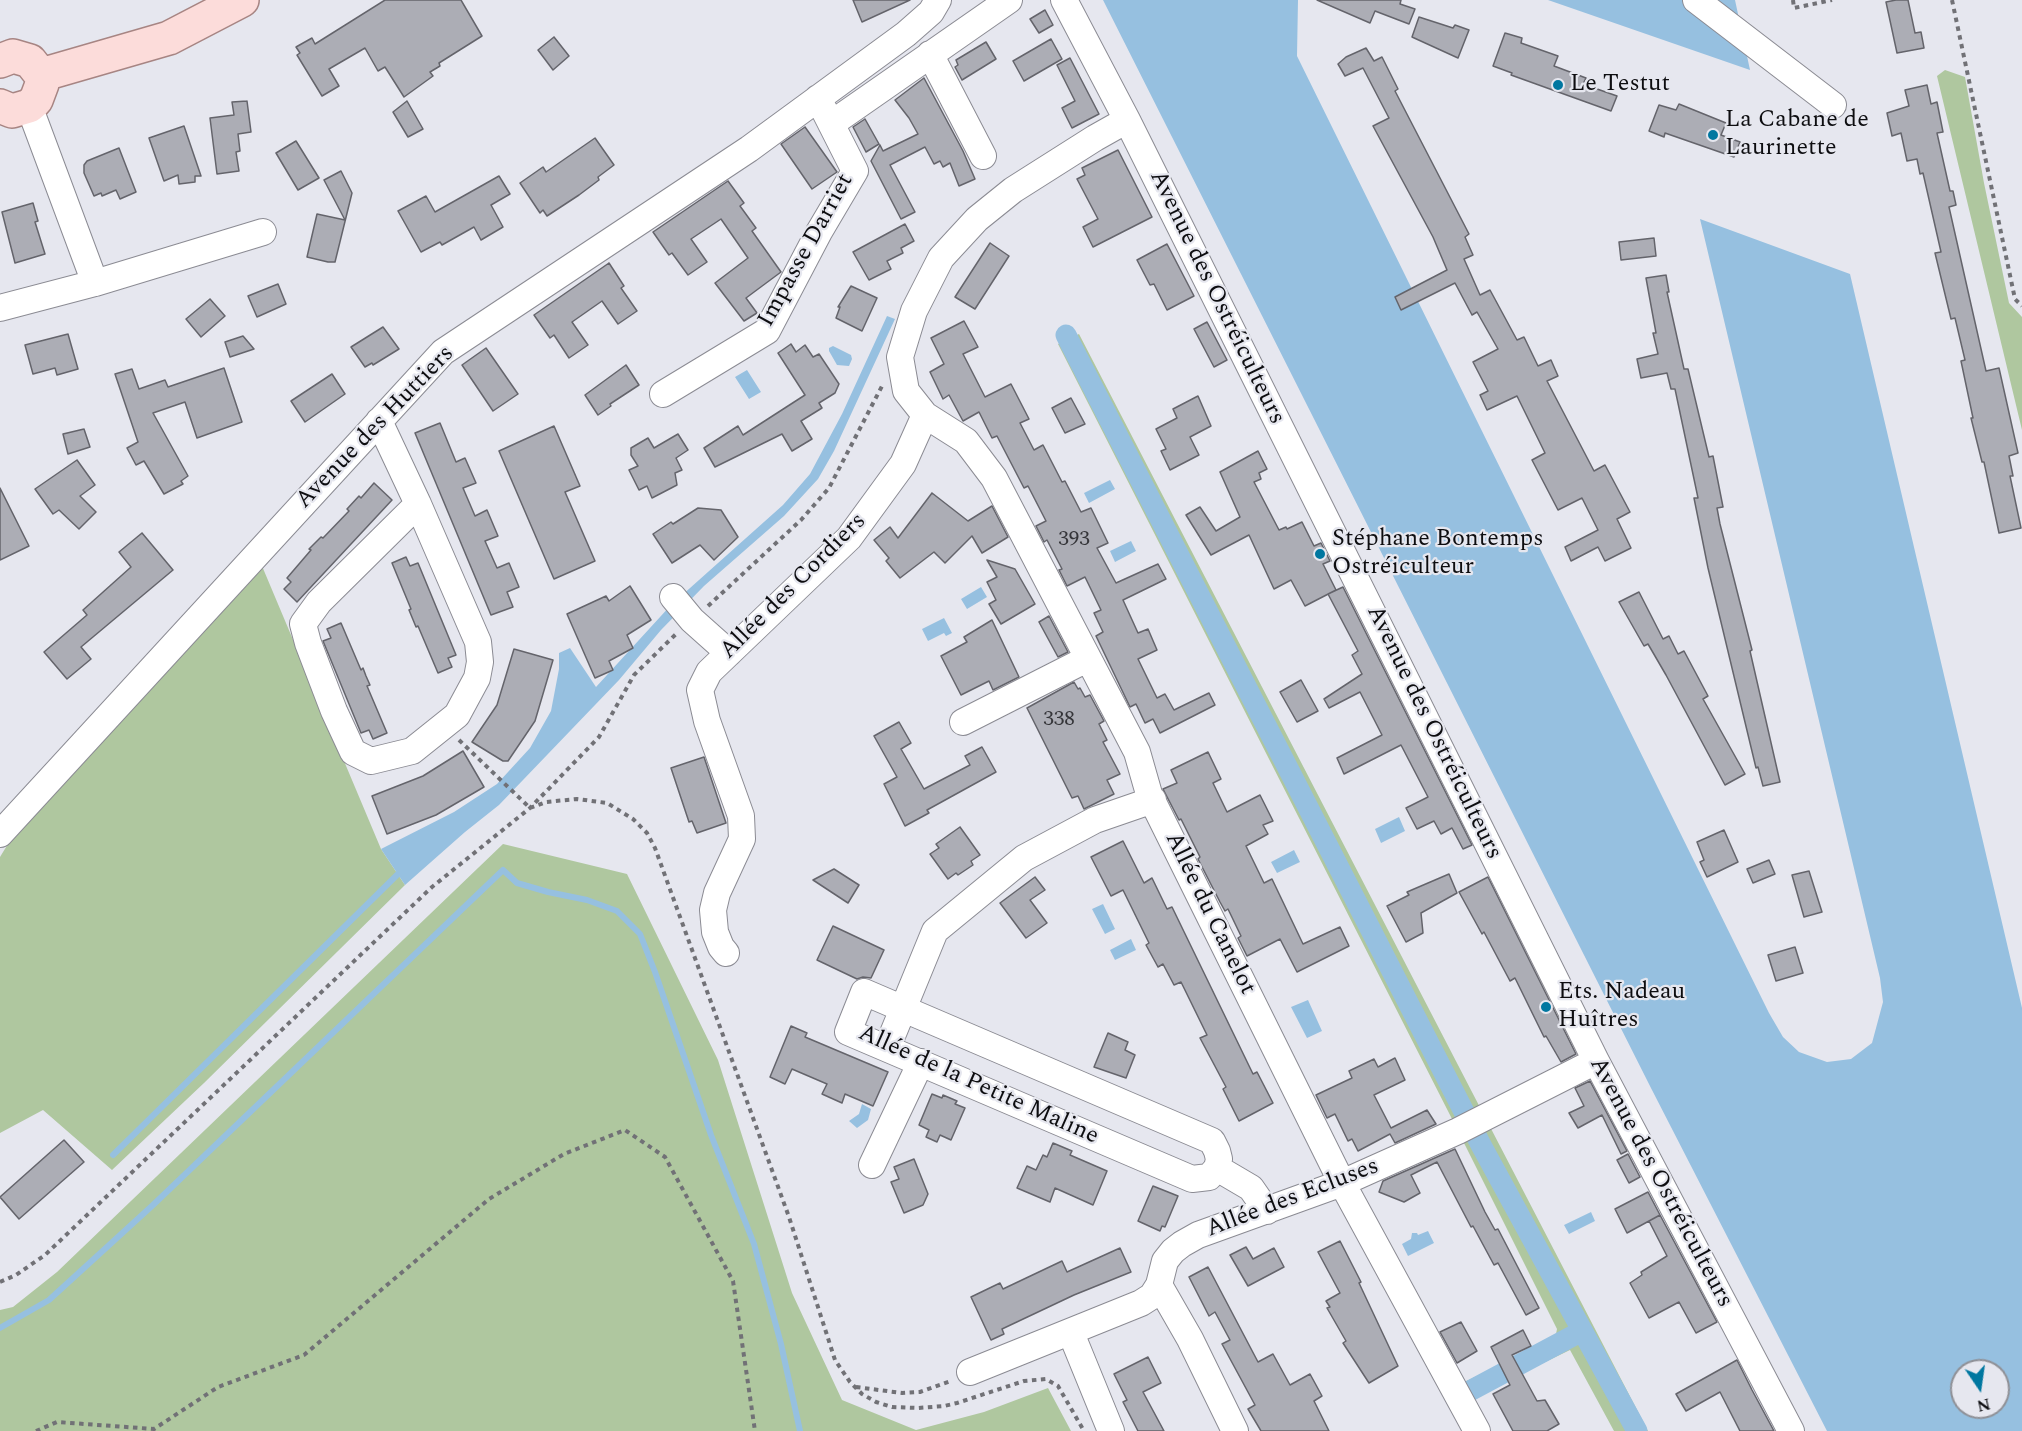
<!DOCTYPE html>
<meta charset="utf-8">
<style>
body{margin:0}
#map{position:relative;width:2022px;height:1431px;overflow:hidden;background:#e6e7ef;font-family:Spectral,serif}
canvas{display:block}
.north{position:absolute;left:1950px;top:1359px;width:60px;height:60px;box-sizing:border-box;background:#e6e7ef;border:2px solid #8f9096;border-radius:50%;rotate:167deg;font-size:16px;font-weight:700;line-height:24px;text-align:center;color:#0d0d10}
.north::after{content:'';display:block;margin:auto;width:21px;height:27px;background:#0077a0;clip-path:polygon(50% 0,100% 100%,50% 72%,0 100%)}
</style>
<div id="map">
<canvas width="2022" height="1431"></canvas>
<div class="north">N</div>
</div>
<script>
const c = document.querySelector('canvas').getContext('2d');
c.lineJoin = 'round';
function fill(path, color) { c.fillStyle = color; c.fill(path, 'evenodd'); }
const poly = rows => new Path2D(rows.map(r => 'M' + r).join(''));
function trace(path, color, width, dash) { c.strokeStyle = color; c.lineWidth = width; c.lineCap = dash ? 'butt' : 'round'; c.setLineDash(dash || []); c.stroke(path); }
function write(font, color, halo, rows, align = 'center') {
  c.font = font + ' Spectral,serif'; c.lineWidth = 4.5; c.setLineDash([]); c.textBaseline = 'middle'; c.strokeStyle = halo; c.fillStyle = color; for (const [text, x, y, turn = 0] of rows) {
    c.save(); c.translate(x, y); c.rotate((+turn || 0) * Math.PI / 180); c.textAlign = isNaN(turn) ? turn : align; if (halo) c.strokeText(text, 0, 0); c.fillText(text, 0, 0); c.restore();
  }
}
fill(poly([
 [1945,70,1965,77,1984,183,2009,303,2022,317,2022,430,1937,76],
 [1079,334,1500,1146,1648,1431,1614,1431,1570,1350,1467,1400,1458,1385,1555,1339,1557,1329,1450,1115,1058,344],
 [262,566,381,849,405,885,204,1083,112,1170,43,1110,0,1133,0,857,14,834],
 [503,844,627,874,718,1060,792,1293,842,1400,916,1430,984,1412,1048,1388,1071,1431,0,1431,0,1310,13,1307,57,1272]
]), '#afc79f');
fill(poly([
 [1103,0,1298,0,1297,56,1769,1013,1783,1037,1799,1052,1827,1062,1851,1059,1872,1043,1883,1002,1880,978,1700,219,1850,274,2022,1008,2022,1431,1827,1431,1652,1090],
 [1962,1371,1998,1371,1998,1407,1962,1407],
 [1548,0,1735,0,1750,70],
 [887,316,895,319,834,451,818,479,784,516,704,586,661,630,619,680,499,805,465,832,405,885,381,849,454,812,497,784,530,748,551,711,559,669,559,653,570,648,596,687,671,605,783,505,810,474,842,414],
 [833,346,851,355,852,359,849,366,837,365,829,351,829,348],
 [747,370,761,392,749,399,735,377],
 [1110,480,1115,489,1089,503,1084,493],
 [1131,541,1136,551,1115,562,1110,551],
 [981,587,987,597,967,609,961,599],
 [944,618,952,633,946,636,944,633,928,641,922,629],
 [1399,817,1405,831,1381,843,1375,829],
 [1294,850,1300,862,1277,873,1271,862],
 [1103,904,1115,929,1105,934,1092,909],
 [1131,939,1136,950,1115,960,1110,950],
 [1308,1000,1322,1031,1307,1038,1291,1007],
 [862,1104,871,1109,868,1120,857,1128,849,1121,859,1114],
 [1591,1212,1595,1221,1569,1234,1564,1225],
 [1428,1231,1434,1243,1408,1256,1402,1244,1411,1239,1412,1233,1417,1233,1418,1235]
]), '#96c0e0');
trace(poly([
 [113,1155,398,874],
 [0,1328,49,1300,153,1205,503,870,517,883,548,892,587,900,617,911,640,934,655,972,711,1135,754,1244,781,1344,800,1431]
]), '#96c0e0', 6);
trace(poly([
 [1066,335,1481,1145,1637,1431],
 [1466,1393,1582,1331]
]), '#96c0e0', 21);
const building = poly([
 [385,0,461,0,482,36,439,63,440,66,430,72,433,76,404,97,385,67,378,71,365,48,329,69,339,86,322,96,297,55,300,53,296,47,312,38,315,44,385,0],
 [853,0,910,0,862,22,853,0],
 [1317,0,1401,0,1400,4,1415,9,1409,24,1375,11,1370,23,1317,0],
 [1896,0,1908,0,1915,33,1921,32,1924,48,1897,53,1886,2,1896,0],
 [1045,10,1053,25,1039,33,1030,19,1045,10],
 [1419,17,1453,28,1455,25,1469,30,1458,58,1412,37,1419,17],
 [1505,33,1522,38,1521,43,1558,56,1554,66,1586,78,1583,84,1617,96,1611,111,1511,75,1512,73,1493,66,1505,33],
 [554,37,569,56,553,70,538,50,554,37],
 [1051,39,1062,59,1024,81,1013,61,1051,39],
 [986,42,996,59,962,80,955,67,958,65,956,60,986,42],
 [1366,48,1374,61,1382,57,1398,89,1395,91,1469,234,1465,237,1473,255,1464,259,1480,295,1490,290,1517,340,1524,337,1538,366,1551,360,1558,376,1547,381,1594,471,1605,465,1630,512,1617,519,1631,548,1605,561,1598,547,1571,561,1565,547,1598,530,1582,498,1558,510,1532,460,1545,453,1517,396,1487,410,1480,395,1488,391,1473,362,1498,349,1477,312,1472,315,1455,283,1401,310,1395,297,1447,270,1433,237,1373,126,1389,118,1363,68,1345,76,1338,64,1346,57,1366,48],
 [1070,58,1099,114,1072,128,1062,108,1075,101,1057,65,1070,58],
 [924,78,963,151,975,179,959,186,950,163,943,167,940,161,934,164,925,147,890,165,915,212,901,219,871,161,880,145,883,151,918,134,909,118,895,100,924,78],
 [1927,85,1931,104,1937,102,1943,132,1937,133,1950,191,1953,191,1956,205,1949,207,1986,371,1999,368,2018,453,2009,456,2013,476,2010,476,2021,528,1999,533,1984,462,1982,462,1971,418,1973,418,1961,361,1965,360,1955,318,1951,319,1935,253,1941,252,1923,173,1920,174,1917,159,1907,161,1901,133,1892,136,1887,113,1909,106,1905,90,1927,85],
 [247,101,251,132,238,134,240,151,236,152,239,171,217,174,210,118,234,115,232,102,247,101],
 [407,101,423,129,408,137,393,112,407,101],
 [1679,104,1726,123,1721,135,1740,142,1734,157,1665,133,1664,137,1649,131,1659,105,1676,110,1679,104],
 [865,119,879,144,866,152,853,127,865,119],
 [184,126,201,176,195,176,195,182,179,184,178,175,164,181,149,138,184,126],
 [805,127,837,172,812,189,781,144,805,127],
 [595,138,614,165,598,177,599,180,579,195,547,216,543,210,540,213,520,183,543,167,546,172,595,138],
 [296,141,319,178,298,190,276,153,296,141],
 [119,148,136,192,120,199,116,190,102,196,101,193,94,196,84,173,84,165,87,161,119,148],
 [1118,150,1152,217,1093,247,1083,227,1098,219,1077,179,1085,175,1082,168,1118,150],
 [341,171,352,193,335,262,328,262,307,257,317,214,345,220,324,180,341,171],
 [499,176,510,194,491,205,503,227,481,240,474,227,442,245,440,242,421,252,398,211,426,196,435,212,499,176],
 [728,181,744,203,740,206,756,228,752,231,781,272,746,298,757,313,744,321,715,283,748,258,721,219,691,239,707,262,688,275,672,253,669,255,653,232,728,181],
 [33,203,38,221,35,222,45,254,15,263,2,212,33,203],
 [905,224,914,241,901,248,903,253,887,261,891,269,869,280,853,252,905,224],
 [1654,238,1656,256,1621,260,1619,242,1654,238],
 [990,243,1009,256,975,309,955,297,990,243],
 [1167,244,1194,296,1167,310,1154,284,1150,285,1137,260,1167,244],
 [609,263,624,286,621,288,637,311,618,324,602,301,572,322,588,345,569,358,554,335,550,338,534,315,609,263],
 [1666,275,1669,292,1667,292,1684,369,1688,369,1709,457,1713,456,1723,507,1717,508,1720,524,1752,650,1750,651,1780,782,1763,786,1758,767,1756,768,1708,568,1694,498,1698,498,1675,389,1671,389,1667,373,1641,378,1637,359,1658,354,1653,333,1656,333,1646,278,1666,275],
 [278,284,286,304,257,317,248,296,278,284],
 [851,286,877,298,862,331,836,318,840,307,838,307,851,286],
 [210,299,225,316,201,337,186,319,210,299],
 [964,321,978,347,963,354,985,397,1011,384,1029,419,1020,423,1034,450,1043,445,1062,482,1065,481,1081,512,1091,508,1108,543,1097,548,1116,583,1158,564,1166,579,1123,600,1138,633,1148,629,1157,650,1138,659,1157,698,1165,694,1174,710,1209,693,1215,705,1160,733,1153,719,1145,723,1136,704,1130,707,1096,636,1103,632,1094,613,1101,610,1085,577,1067,586,1059,570,1062,569,1047,540,1044,542,1036,526,1046,521,1028,486,1024,488,997,436,992,438,979,412,963,421,949,395,943,399,930,372,944,364,931,338,964,321],
 [1207,322,1227,360,1214,367,1194,329,1207,322],
 [383,327,399,349,373,365,372,363,365,367,351,347,383,327],
 [68,334,78,369,57,375,55,368,33,374,25,345,68,334],
 [243,336,254,349,230,357,225,342,243,336],
 [791,344,796,352,805,345,813,357,819,354,839,384,835,393,819,403,822,408,801,421,812,439,792,451,782,434,715,467,704,448,738,426,743,435,805,395,778,353,791,344],
 [486,348,518,394,493,411,462,365,486,348],
 [626,365,639,385,610,404,611,406,598,415,585,395,626,365],
 [224,368,242,422,197,438,185,402,153,413,188,476,181,481,183,484,164,494,144,461,136,465,127,448,138,442,115,374,132,369,139,389,165,380,168,387,224,368],
 [332,374,345,394,305,422,291,401,332,374],
 [1198,396,1211,426,1190,437,1199,455,1170,470,1161,451,1166,449,1156,429,1177,418,1173,409,1198,396],
 [1071,398,1085,424,1065,433,1052,408,1071,398],
 [440,423,456,462,465,458,476,483,463,488,475,516,487,510,498,536,485,541,497,568,509,563,519,587,507,592,513,607,491,615,415,433,440,423],
 [554,426,580,486,565,492,595,561,554,579,499,451,554,426],
 [84,429,90,447,68,454,63,434,84,429],
 [678,434,688,450,676,458,682,470,675,473,677,485,652,498,647,486,639,490,629,470,638,466,631,455,631,448,648,438,654,448,678,434],
 [1258,451,1267,469,1259,473,1261,479,1254,482,1279,530,1286,527,1287,529,1302,522,1314,546,1321,543,1330,561,1323,564,1336,590,1305,606,1291,580,1274,589,1249,535,1211,555,1186,515,1200,507,1216,531,1240,517,1220,472,1258,451],
 [77,460,95,485,80,496,96,512,79,529,59,510,53,514,35,489,77,460],
 [374,483,392,500,297,602,284,589,291,582,287,578,311,550,309,549,321,537,323,538,349,511,347,509,359,496,361,498,374,483],
 [0,488,29,546,0,560,0,488],
 [932,493,968,521,992,506,1008,537,982,553,972,536,945,563,934,552,900,578,886,561,889,558,874,540,890,527,898,538,932,493],
 [698,508,721,510,738,537,714,560,700,545,672,563,653,534,671,522,673,524,698,508],
 [142,533,173,570,81,647,91,659,67,679,44,652,87,615,83,610,131,567,119,552,142,533],
 [406,557,410,566,418,563,456,655,448,658,452,667,438,673,418,626,416,627,409,610,411,609,392,563,406,557],
 [987,560,1015,569,1035,604,1001,624,989,604,996,600,987,582,997,577,987,560],
 [630,586,651,620,627,635,633,648,609,661,613,670,595,678,567,614,606,596,609,601,630,586],
 [1343,587,1472,845,1463,849,1452,828,1441,834,1434,821,1417,829,1406,808,1428,797,1401,745,1344,774,1337,758,1382,735,1360,692,1329,708,1324,699,1362,674,1352,655,1358,651,1328,594,1343,587],
 [1639,592,1663,639,1669,636,1678,654,1684,651,1708,696,1703,699,1745,774,1725,785,1666,675,1648,644,1644,646,1619,602,1639,592],
 [1049,616,1068,652,1058,657,1039,622,1049,616],
 [992,620,1019,677,993,690,989,681,961,695,941,656,967,642,964,637,992,620],
 [341,623,361,670,363,668,366,676,370,685,367,686,387,733,373,739,369,730,361,733,323,641,331,638,327,629,341,623],
 [514,649,553,660,535,721,508,761,503,761,472,742,497,705,514,649],
 [1301,680,1318,711,1297,722,1280,692,1301,680],
 [1074,682,1078,689,1080,688,1085,697,1090,695,1104,721,1099,724,1107,740,1103,742,1120,774,1107,780,1114,794,1084,809,1078,796,1072,798,1027,708,1074,682],
 [899,722,911,743,901,749,924,789,970,765,965,756,982,747,996,772,927,810,929,813,905,826,884,784,897,777,874,736,899,722],
 [463,751,484,787,436,815,387,834,372,796,423,776,463,751],
 [1208,752,1221,779,1213,783,1227,812,1260,795,1273,821,1263,825,1268,834,1246,846,1264,883,1272,879,1303,944,1340,927,1349,946,1297,972,1280,939,1247,956,1238,938,1241,936,1228,909,1225,911,1220,902,1198,859,1200,857,1181,819,1179,820,1163,789,1177,783,1171,770,1208,752],
 [704,757,726,823,697,833,692,821,689,822,671,768,704,757],
 [960,827,980,855,971,861,973,865,958,875,956,873,948,879,930,854,939,848,936,844,960,827],
 [1724,830,1738,862,1707,877,1700,862,1704,860,1697,842,1724,830],
 [1123,841,1144,883,1152,878,1167,909,1172,907,1253,1074,1257,1072,1273,1103,1239,1121,1223,1089,1226,1087,1200,1038,1207,1035,1181,982,1174,985,1163,964,1158,967,1146,945,1149,943,1123,890,1111,896,1091,857,1123,841],
 [1769,860,1775,874,1753,883,1747,869,1769,860],
 [834,869,859,885,848,903,813,880,834,869],
 [1809,871,1822,912,1804,917,1792,875,1809,871],
 [1449,874,1457,893,1421,913,1423,933,1406,942,1387,906,1409,895,1407,892,1449,874],
 [1035,877,1045,890,1030,900,1047,923,1026,938,1000,903,1035,877],
 [1488,877,1576,1054,1561,1062,1546,1036,1544,1037,1515,978,1510,981,1484,932,1482,934,1459,892,1488,877],
 [833,926,884,950,871,978,863,977,857,979,817,960,833,926],
 [1795,947,1803,973,1776,981,1768,955,1795,947],
 [791,1026,807,1033,805,1037,888,1072,873,1106,845,1094,842,1103,822,1094,827,1084,792,1069,785,1084,770,1077,791,1026],
 [1108,1033,1128,1042,1125,1050,1135,1055,1126,1078,1094,1067,1108,1033],
 [1395,1058,1405,1080,1374,1095,1391,1128,1427,1110,1436,1124,1395,1143,1390,1134,1358,1151,1352,1139,1348,1141,1335,1114,1327,1118,1316,1095,1352,1078,1349,1071,1374,1059,1378,1067,1395,1058],
 [1590,1081,1627,1151,1621,1154,1602,1115,1578,1128,1569,1113,1584,1106,1575,1088,1590,1081],
 [932,1094,942,1098,943,1095,957,1101,955,1104,965,1108,951,1140,940,1135,937,1142,926,1137,929,1130,919,1125,932,1094],
 [64,1140,84,1162,19,1219,0,1197,64,1140],
 [1053,1143,1072,1151,1070,1155,1107,1171,1093,1205,1055,1188,1050,1202,1017,1188,1027,1166,1036,1170,1043,1155,1047,1157,1053,1143],
 [1455,1149,1485,1212,1495,1230,1498,1229,1539,1308,1526,1315,1498,1263,1494,1265,1473,1226,1471,1227,1437,1162,1411,1175,1420,1193,1404,1202,1379,1192,1383,1181,1455,1149],
 [1628,1154,1640,1177,1629,1183,1617,1160,1628,1154],
 [914,1159,928,1194,923,1205,904,1213,891,1182,899,1179,894,1167,914,1159],
 [1153,1186,1178,1196,1165,1227,1162,1226,1160,1231,1138,1221,1153,1186],
 [1648,1192,1660,1215,1627,1233,1615,1209,1648,1192],
 [1660,1215,1717,1322,1696,1333,1679,1302,1649,1318,1630,1283,1642,1275,1641,1272,1667,1256,1649,1221,1660,1215],
 [1340,1241,1361,1282,1359,1283,1398,1366,1369,1383,1343,1343,1346,1341,1327,1308,1330,1307,1326,1301,1340,1293,1318,1252,1340,1241],
 [1246,1247,1253,1259,1274,1248,1284,1267,1248,1286,1230,1255,1246,1247],
 [1120,1248,1131,1272,1074,1295,1002,1329,1004,1334,991,1340,971,1297,1000,1283,1003,1289,1062,1261,1067,1272,1120,1248],
 [1208,1267,1258,1362,1273,1354,1290,1385,1310,1374,1322,1396,1314,1401,1329,1431,1261,1431,1248,1409,1255,1405,1222,1344,1230,1340,1215,1312,1209,1316,1189,1277,1208,1267],
 [1461,1322,1477,1351,1457,1363,1440,1332,1461,1322],
 [1523,1330,1531,1346,1512,1355,1537,1401,1545,1400,1559,1424,1547,1431,1513,1431,1493,1394,1510,1385,1491,1347,1523,1330],
 [1148,1357,1161,1383,1143,1392,1164,1431,1138,1431,1123,1402,1127,1400,1114,1374,1148,1357],
 [1737,1360,1752,1390,1774,1431,1740,1431,1720,1392,1686,1411,1676,1394,1737,1360]
]);
fill(building, '#acadb5');
trace(building, '#64646b', 1.5);
const minor = poly([
 [1064,0,1127,120,1596,1061,1791,1431],
 [1696,0,1833,105],
 [930,54,983,156],
 [29,106,95,283],
 [831,124,1009,0],
 [0,308,95,283,263,232],
 [663,394,767,331,819,232,855,171,818,98],
 [925,415,966,441,994,478,1137,752,1149,794,1342,1183,1477,1431],
 [379,421,418,504,478,642,480,662,477,678,457,715,412,751,371,761,353,752,334,711,308,643,303,624,319,602,418,504],
 [673,597,692,620,729,653],
 [963,722,1087,659],
 [0,834,443,352,749,149,906,34,931,12,938,0],
 [726,953,721,947,715,932,713,910,717,893,742,839,741,816,707,721,700,690,709,672,849,538,903,464,925,415,906,391,900,357,914,311,941,258,977,219,1013,190,1095,138,1127,120],
 [864,992,1212,1141,1217,1151,1219,1159,1217,1168,1209,1177,1192,1179,848,1032,864,992],
 [887,1048,935,931,1024,858,1095,820,1153,800],
 [872,1165,921,1062],
 [1217,1168,1251,1188,1267,1211],
 [1071,1333,1111,1431],
 [970,1372,1141,1303,1152,1296,1159,1285],
 [1235,1431,1190,1339,1159,1285,1165,1261,1173,1251,1182,1244,1198,1235,1342,1183,1458,1131,1596,1061]
]);
const major = poly([
 [0,61,13,56,30,61,41,75,42,84,36,100,29,106,12,111,0,106],
 [41,75,169,38,242,0]
]);
trace(minor, '#8b8b93', 28);
trace(major, '#a78583', 36);
trace(poly([
 [1793,0,1794,8,1832,0],
 [1952,0,2015,299,2022,306],
 [708,606,801,520,829,488,882,386],
 [459,740,530,808],
 [530,808,546,802,577,799,607,803,633,819,647,833,655,848,789,1217,835,1360,850,1382,862,1394,876,1402,892,1407,918,1408,944,1406,957,1403,1024,1381,1046,1379,1058,1386,1084,1431],
 [0,1282,16,1275,45,1255,432,887,530,808,599,737,634,675,676,634],
 [856,1387,902,1393,920,1392,951,1381],
 [36,1431,57,1422,154,1429,218,1387,304,1355,489,1199,564,1154,625,1130,665,1157,733,1281,755,1431]
]), '#717176', 4, [4.5, 4.5]);
trace(minor, '#fff', 26);
trace(major, '#fcdcda', 33);
for (const [x, y, r, color] of [
 [1558,85,6,"#0077a0"],
 [1713,135,6,"#0077a0"],
 [1320,554,6,"#0077a0"],
 [1546,1007,6,"#0077a0"]
]) { const dot = new Path2D(); dot.arc(x, y, r, 0, 2 * Math.PI); c.fillStyle = color; c.fill(dot); trace(dot, '#e6e7ef', 2); }
write('21px', '#353539', null, [
 ["393",1074,541],
 ["338",1059,721]
]);
write('24px', '#0d0d10', '#e6e7ef', [
 ["Le Testut",1570,85],
 ["La Cabane de",1725,121],
 ["Laurinette",1725,149],
 ["Stéphane Bontemps",1332,540],
 ["Ostréiculteur",1332,568],
 ["Ets. Nadeau",1558,993],
 ["Huîtres",1558,1021]
], 'left');
write('24px', '#0d0d10', '#e6e7ef', [
 ["Impasse Darriet",807,251,-61],
 ["Avenue des Ostréiculteurs",1216,298,64],
 ["Avenue des Huttiers",376,428,-46],
 ["Allée des Cordiers",794,587,-45],
 ["Avenue des Ostréiculteurs",1433,733,64],
 ["Allée du Canelot",1209,914,64],
 ["Allée de la Petite Maline",978,1086,24],
 ["Avenue des Ostréiculteurs",1660,1183,62],
 ["Allée des Ecluses",1293,1199,-21]
]);
</script>
